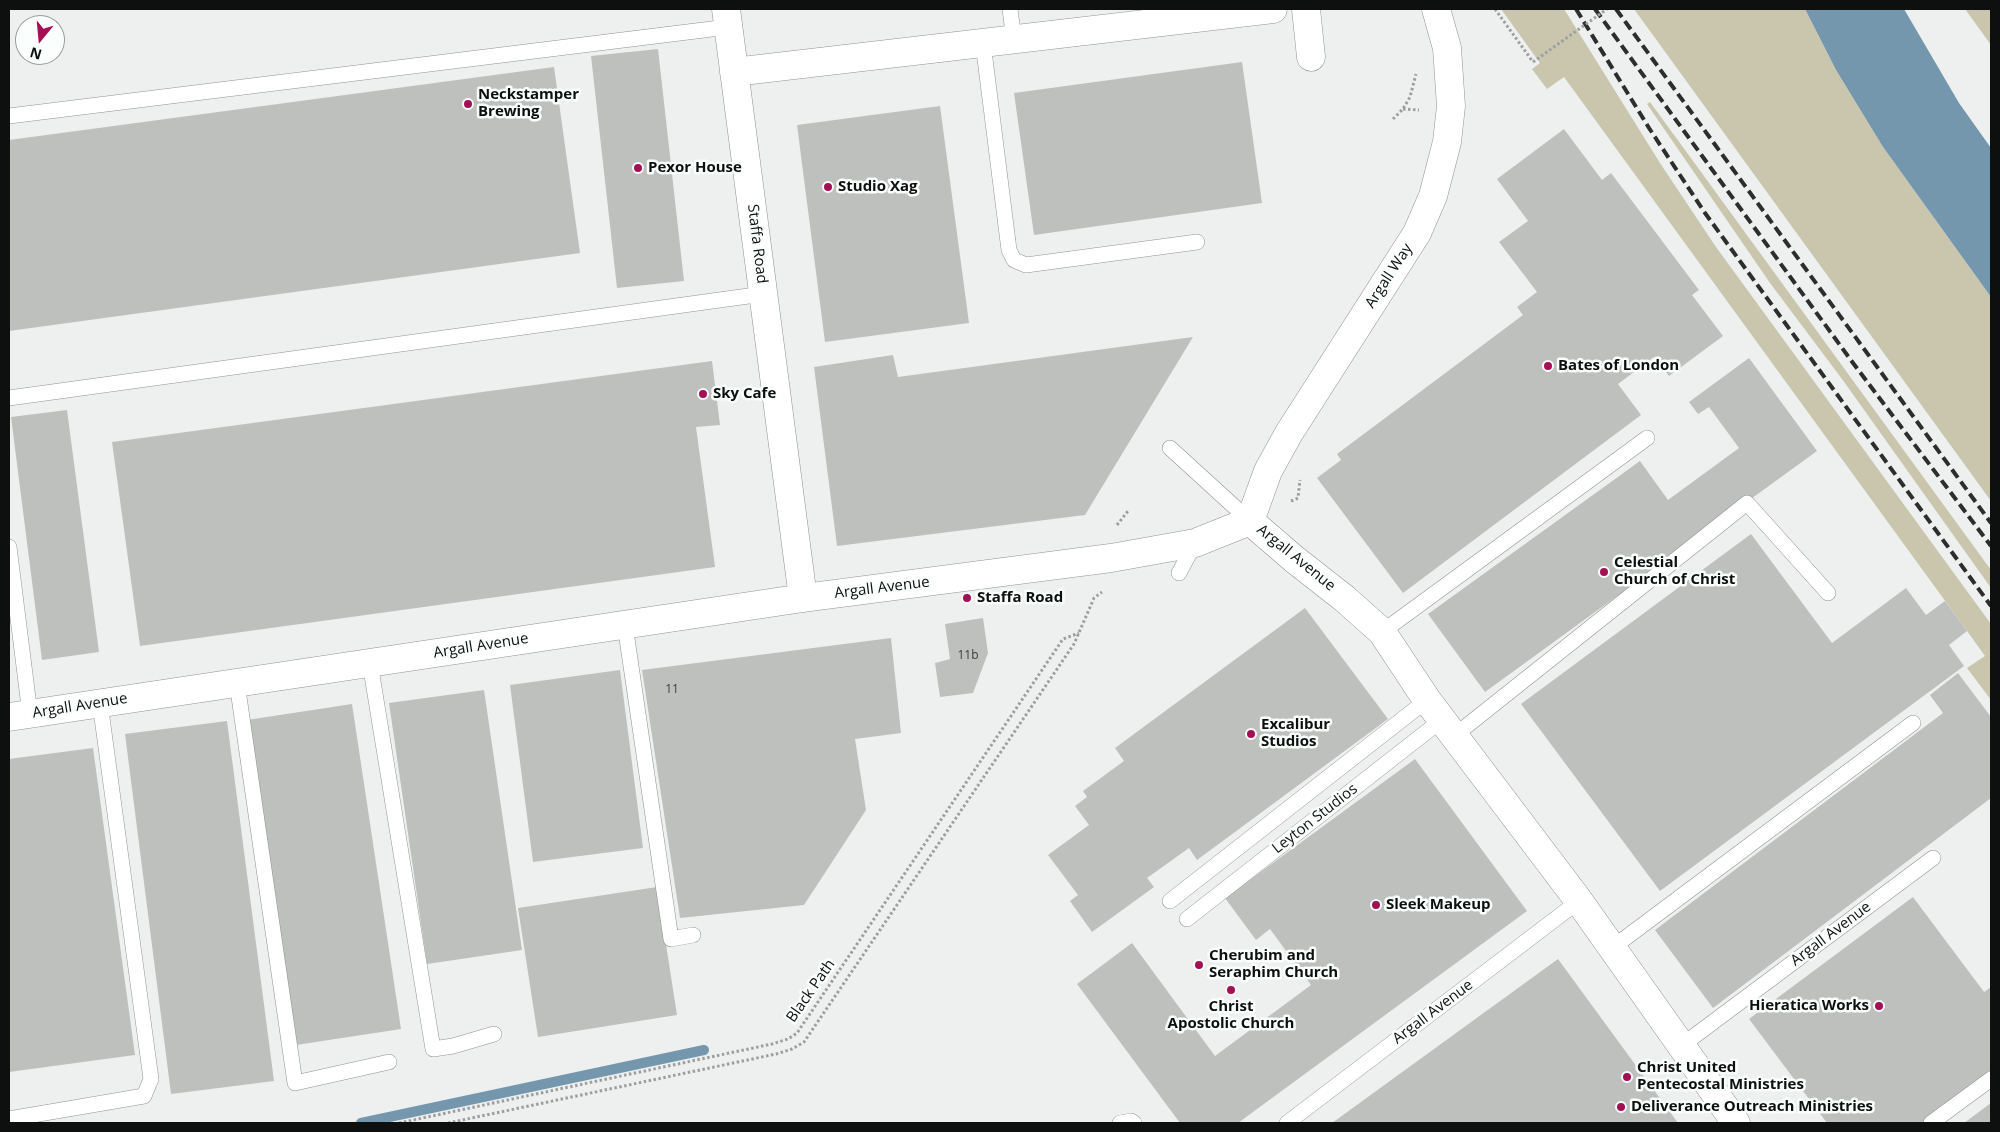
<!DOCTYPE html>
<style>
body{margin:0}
#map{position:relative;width:2000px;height:1132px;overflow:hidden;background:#edf0ef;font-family:"Open Sans",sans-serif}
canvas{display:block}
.frame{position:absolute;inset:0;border:10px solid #0e0f0f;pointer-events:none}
.north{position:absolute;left:15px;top:15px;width:50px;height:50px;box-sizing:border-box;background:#fafefc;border:1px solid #9c9e9d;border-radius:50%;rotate:197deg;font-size:14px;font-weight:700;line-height:20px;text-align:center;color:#0e0f0f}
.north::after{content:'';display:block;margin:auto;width:18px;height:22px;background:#a31053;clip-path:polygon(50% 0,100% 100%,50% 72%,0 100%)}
</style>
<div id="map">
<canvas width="2000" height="1132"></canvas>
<div class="frame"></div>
<div class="north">N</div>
</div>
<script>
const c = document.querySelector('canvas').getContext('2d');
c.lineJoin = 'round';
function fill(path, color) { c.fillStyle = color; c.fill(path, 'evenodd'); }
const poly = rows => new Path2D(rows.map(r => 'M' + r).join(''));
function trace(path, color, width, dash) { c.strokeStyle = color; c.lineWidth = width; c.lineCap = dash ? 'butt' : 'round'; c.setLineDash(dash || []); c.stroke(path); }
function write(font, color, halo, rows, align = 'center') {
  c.font = font + ' "Open Sans",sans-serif'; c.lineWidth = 5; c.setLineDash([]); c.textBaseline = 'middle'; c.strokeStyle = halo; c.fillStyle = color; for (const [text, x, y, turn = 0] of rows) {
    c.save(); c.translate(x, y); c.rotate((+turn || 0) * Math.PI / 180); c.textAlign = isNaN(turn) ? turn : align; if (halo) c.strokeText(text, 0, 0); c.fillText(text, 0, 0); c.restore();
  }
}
fill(poly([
 [1501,9,1564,9,1660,163,1716,247,1991,624,1991,700,1967,668,1985,656,1967,631,1564,77,1547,89,1532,69,1540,63],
 [1634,9,1805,9,1836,70,1883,147,1991,297,1991,501],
 [1965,9,1991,9,1991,45],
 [1650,102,1991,570,1991,588,1842,379,1770,283,1647,104]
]), '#c9c6ad');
fill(poly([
 [1805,9,1904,9,1959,103,1991,148,1991,297,1883,147,1836,70]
]), '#7497ae');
trace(poly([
 [361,1123,704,1050]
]), '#7497ae', 10);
fill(poly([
 [658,49,684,281,617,288,591,56],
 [1242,62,1262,203,1034,235,1014,93],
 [554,67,580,253,9,331,9,140],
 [940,106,969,323,825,342,797,125],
 [1564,129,1602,180,1611,173,1699,290,1692,295,1723,336,1669,376,1654,357,1618,384,1641,415,1403,593,1317,478,1341,460,1337,454,1523,315,1517,307,1537,292,1499,242,1528,221,1497,179],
 [1193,337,1085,515,837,546,814,367,893,355,898,377],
 [1749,358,1817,451,1485,692,1428,614,1640,461,1668,500,1739,448,1709,407,1698,414,1689,402],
 [712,361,720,425,696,427,715,567,140,646,112,442],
 [67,410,99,652,42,660,11,417],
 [1751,534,1832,643,1906,588,1926,615,1945,601,1967,631,1949,645,1964,666,1660,891,1521,704],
 [1305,608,1388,719,1197,860,1189,848,1147,878,1154,887,1092,932,1070,901,1078,895,1048,855,1089,825,1075,806,1087,797,1083,791,1124,761,1115,748],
 [983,618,988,653,973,693,940,697,935,663,950,659,945,624],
 [891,638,901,733,855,739,866,810,804,905,680,918,642,670],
 [620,670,643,848,533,862,510,685],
 [1958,673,1991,717,1991,798,1713,1008,1655,930,1943,713,1930,695],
 [484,690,522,950,427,964,389,703],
 [352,704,401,1029,296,1045,247,720],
 [227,721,274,1081,171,1094,125,734],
 [93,748,135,1055,9,1072,9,759],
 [1415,759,1527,911,1238,1123,1180,1123,1077,984,1132,943,1215,1056,1311,985,1270,929,1256,940,1225,898],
 [657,887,677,1015,538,1037,518,908],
 [1913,897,1984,992,1991,987,1991,1074,1925,1123,1827,1123,1749,1019],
 [1558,959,1678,1123,1332,1123],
 [1991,1103,1991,1123,1964,1123]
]), '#bec0bd');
const lane = poly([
 [1010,9,1014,40],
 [983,43,1009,250,1014,260,1026,265,1197,242],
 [9,116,728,27],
 [9,398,763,294],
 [1170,448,1250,521],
 [9,547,30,714],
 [1179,573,1195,543],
 [625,625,671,939,693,935],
 [1382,632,1647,438],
 [370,663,433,1049,453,1046,494,1034],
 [237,683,295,1083,389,1062],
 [1454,736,1747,503,1828,593],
 [1170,901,1427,700],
 [1187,919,1443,719],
 [1612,948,1913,723],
 [1681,1046,1933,858],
 [9,1119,144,1096,151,1079,100,703],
 [1120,1123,1131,1121,1134,1123],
 [1287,1123,1579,901],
 [1931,1123,1991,1079]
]);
const street = poly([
 [726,9,803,598],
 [1306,9,1311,57],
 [734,72,1273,9],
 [1250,521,1294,559,1345,599,1382,632,1427,700,1579,901,1736,1123],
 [1250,521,1268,471,1289,433,1417,233,1433,196,1447,142,1451,106,1447,48,1436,9],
 [9,717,803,598,1111,558,1195,543,1250,521]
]);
trace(lane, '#909392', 16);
trace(street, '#909392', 29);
trace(poly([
 [1495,9,1533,62],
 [1403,109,1419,110],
 [1393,119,1403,109,1410,97,1416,74],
 [1291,501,1298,498,1300,480],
 [1117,525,1128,511],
 [399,1123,772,1044,788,1039,797,1033,1063,639,1079,633],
 [448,1123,776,1054,792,1049,804,1042,1074,644,1094,598,1102,592]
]), '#9d9f9f', 3, [2.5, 2.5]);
trace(lane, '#fff', 15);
trace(street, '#fff', 28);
trace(poly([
 [1576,9,1649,128,1705,213,1991,606],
 [1595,9,1853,363,1991,546],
 [1616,9,1991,523]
]), '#2c2d2d', 4, [10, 5]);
trace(poly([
 [1533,62,1607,9]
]), '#9d9f9f', 3, [2.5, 2.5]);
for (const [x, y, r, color] of [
 [468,104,5,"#a31053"],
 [638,168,5,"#a31053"],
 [828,187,5,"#a31053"],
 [1548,366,5,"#a31053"],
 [703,394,5,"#a31053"],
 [1604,572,5,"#a31053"],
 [967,598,5,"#a31053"],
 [1251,734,5,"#a31053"],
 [1376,905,5,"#a31053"],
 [1199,965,5,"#a31053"],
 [1231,990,5,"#a31053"],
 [1879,1006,5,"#a31053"],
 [1627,1077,5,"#a31053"],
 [1621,1107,5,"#a31053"]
]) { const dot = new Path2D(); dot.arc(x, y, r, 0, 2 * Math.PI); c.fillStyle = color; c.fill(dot); trace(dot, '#fafefc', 2); }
write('12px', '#3a3b3a', null, [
 ["11b",968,656],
 ["11",672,690]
]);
write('bold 15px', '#0e0f0f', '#fafefc', [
 ["Neckstamper",478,95],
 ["Brewing",478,112],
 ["Pexor House",648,168],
 ["Studio Xag",838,187],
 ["Bates of London",1558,366],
 ["Sky Cafe",713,394],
 ["Celestial",1614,563],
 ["Church of Christ",1614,580],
 ["Staffa Road",977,598],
 ["Excalibur",1261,725],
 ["Studios",1261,742],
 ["Sleek Makeup",1386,905],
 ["Cherubim and",1209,956],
 ["Seraphim Church",1209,973],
 ["Hieratica Works",1869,1006,"right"],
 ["Christ",1231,1007,"center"],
 ["Apostolic Church",1231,1024,"center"],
 ["Christ United",1637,1068],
 ["Pentecostal Ministries",1637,1085],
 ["Deliverance Outreach Ministries",1631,1107]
], 'left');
write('15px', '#0e0f0f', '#fafefc', [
 ["Staffa Road",757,244,83],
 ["Argall Way",1389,276,-57],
 ["Argall Avenue",1296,558,39],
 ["Argall Avenue",882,588,-7],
 ["Argall Avenue",481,646,-9],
 ["Argall Avenue",80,706,-9],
 ["Leyton Studios",1315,819,-38],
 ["Argall Avenue",1831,934,-37],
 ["Black Path",811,991,-55],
 ["Argall Avenue",1433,1012,-37]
]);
</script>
